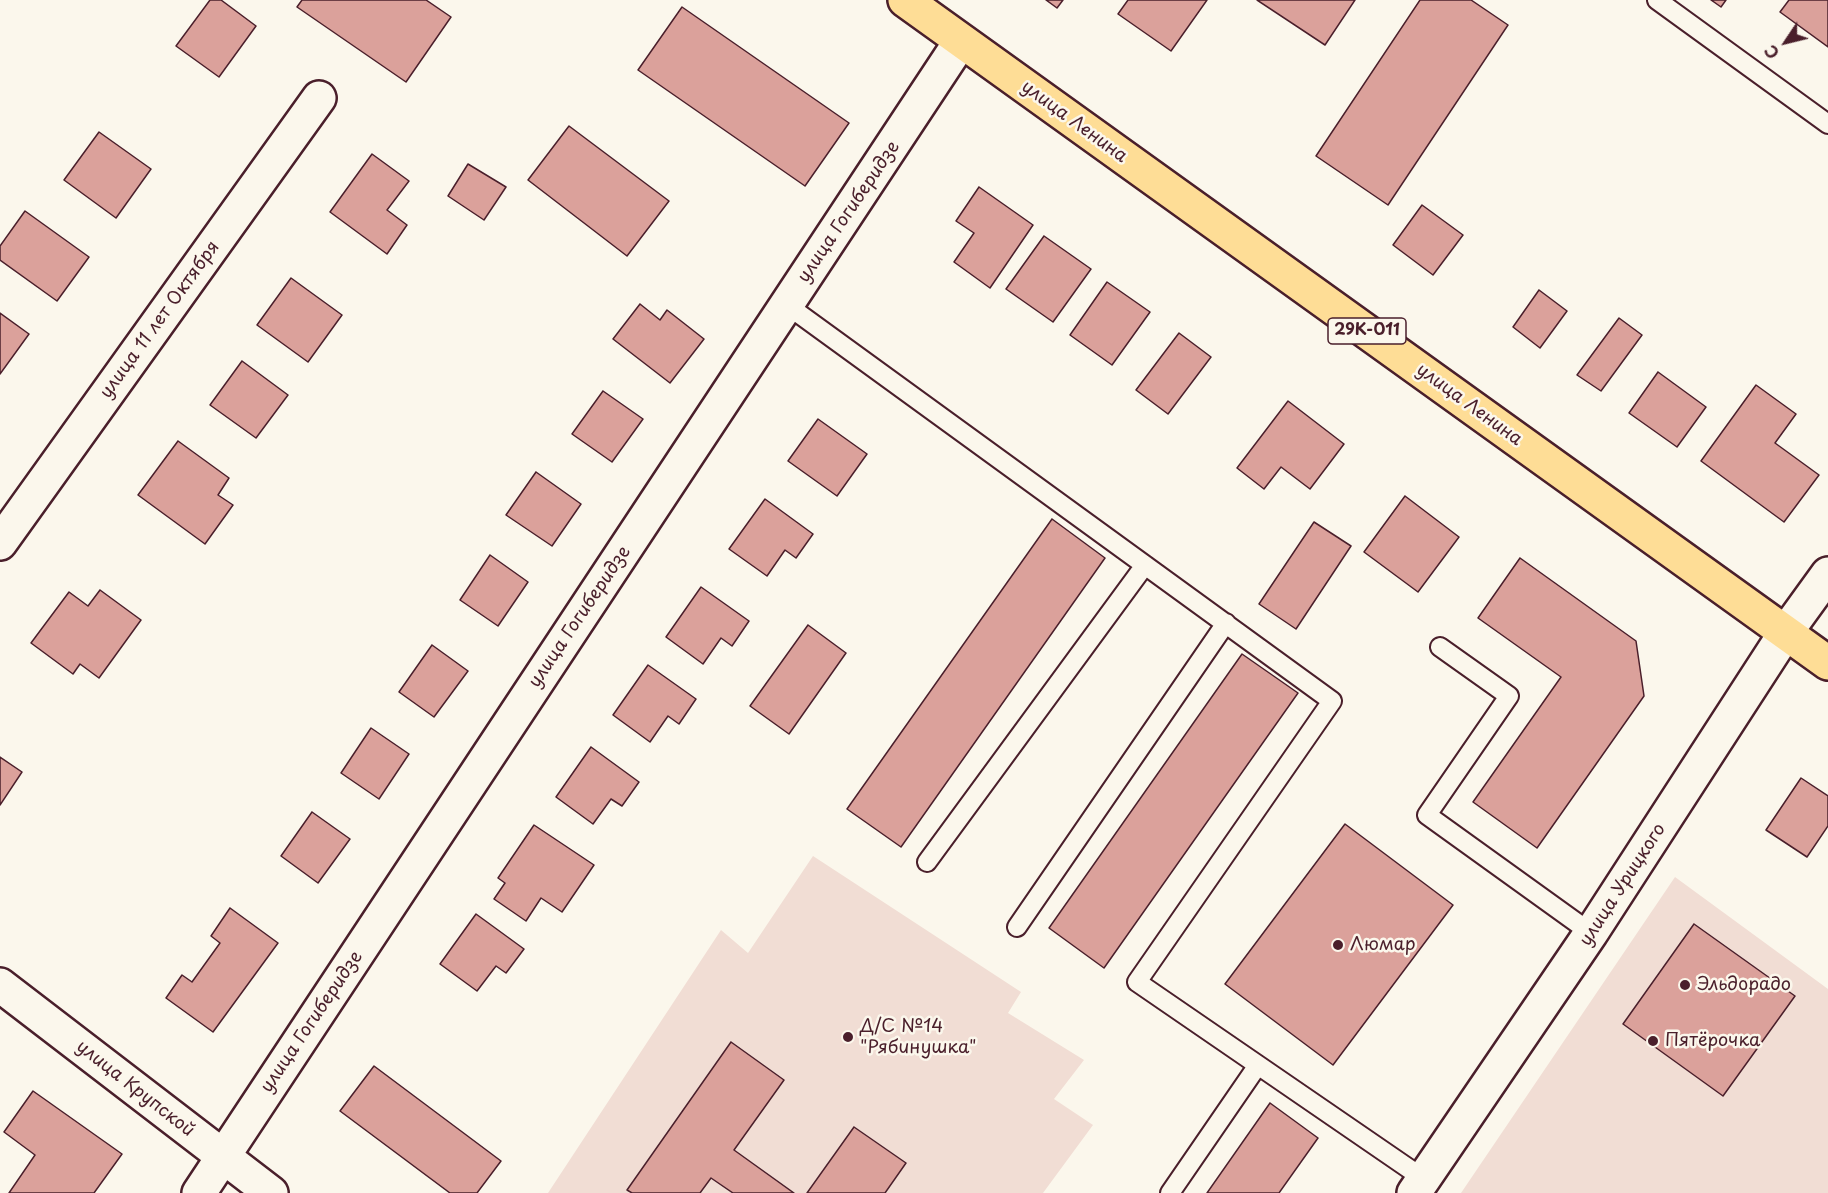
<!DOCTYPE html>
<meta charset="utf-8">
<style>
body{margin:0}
#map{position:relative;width:1828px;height:1193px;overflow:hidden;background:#fbf7ec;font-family:"Playpen Sans",sans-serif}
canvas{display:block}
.north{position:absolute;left:1756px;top:12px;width:60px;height:60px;-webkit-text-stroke:4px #fbf7ec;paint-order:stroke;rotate:235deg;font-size:16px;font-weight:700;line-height:24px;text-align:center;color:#4a1f2b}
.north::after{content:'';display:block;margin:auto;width:21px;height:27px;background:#4a1f2b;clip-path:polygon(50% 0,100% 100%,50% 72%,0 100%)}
</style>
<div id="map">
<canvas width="1828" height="1193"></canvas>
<div class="north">С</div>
</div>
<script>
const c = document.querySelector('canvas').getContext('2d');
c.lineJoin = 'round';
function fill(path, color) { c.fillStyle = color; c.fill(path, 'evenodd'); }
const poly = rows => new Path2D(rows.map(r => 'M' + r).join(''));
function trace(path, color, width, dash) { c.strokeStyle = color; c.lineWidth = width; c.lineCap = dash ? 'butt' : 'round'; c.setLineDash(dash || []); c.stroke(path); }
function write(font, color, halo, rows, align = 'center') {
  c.font = font + ' "Playpen Sans",sans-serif'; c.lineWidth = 5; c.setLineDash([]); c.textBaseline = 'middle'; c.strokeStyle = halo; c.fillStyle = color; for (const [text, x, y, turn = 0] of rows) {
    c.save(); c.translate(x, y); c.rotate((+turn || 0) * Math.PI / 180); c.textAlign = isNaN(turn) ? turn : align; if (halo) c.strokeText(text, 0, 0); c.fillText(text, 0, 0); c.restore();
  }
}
fill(poly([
 [813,856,1021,992,1008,1013,1084,1060,1054,1099,1093,1125,1043,1193,548,1193,721,930,748,953],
 [1675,877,1828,989,1828,1193,1461,1193]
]), '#f1ddd4');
const building = poly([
 [210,0,221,0,256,26,219,77,176,46,210,0],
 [302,0,426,0,451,17,406,82,297,7,302,0],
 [1046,0,1063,0,1057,8,1046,0],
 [1128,0,1207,0,1171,51,1118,14,1128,0],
 [1257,0,1355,0,1325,45,1257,0],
 [1420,0,1471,0,1508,25,1388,205,1316,156,1420,0],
 [1711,0,1726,0,1721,7,1711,0],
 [1789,0,1828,0,1828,47,1780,12,1789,0],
 [682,7,849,123,805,186,638,70,682,7],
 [569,126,669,201,627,256,528,180,569,126],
 [99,132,151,169,116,218,64,180,99,132],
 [372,154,409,181,387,210,407,225,387,254,330,212,372,154],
 [468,164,506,187,484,220,448,196,468,164],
 [979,187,1033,225,990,288,954,262,974,233,956,221,979,187],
 [1422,205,1463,235,1433,275,1393,245,1422,205],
 [25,211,89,257,57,301,0,260,0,246,25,211],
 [1044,236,1091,269,1053,322,1006,289,1044,236],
 [291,278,342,315,308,362,257,325,291,278],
 [1107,282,1150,312,1112,365,1070,335,1107,282],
 [1539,290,1567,311,1540,348,1513,327,1539,290],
 [640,304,660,320,667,310,704,339,670,383,613,339,640,304],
 [0,313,29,334,0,374,0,313],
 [1619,318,1642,335,1601,391,1577,375,1619,318],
 [1179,333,1211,357,1168,414,1136,390,1179,333],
 [242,361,288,395,256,438,210,405,242,361],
 [1658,372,1706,407,1677,447,1629,413,1658,372],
 [1756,385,1796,414,1775,443,1819,475,1784,522,1701,461,1756,385],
 [603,391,643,419,612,462,572,434,603,391],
 [1288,401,1344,444,1310,489,1281,467,1264,489,1237,468,1288,401],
 [818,419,867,454,837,496,788,461,818,419],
 [178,441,229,478,218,495,233,505,205,544,138,495,178,441],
 [536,472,581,504,552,546,506,515,536,472],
 [1405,496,1459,537,1418,592,1364,552,1405,496],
 [765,499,813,534,796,558,785,550,767,576,729,549,765,499],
 [1052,519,1105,558,901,847,847,809,1052,519],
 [1314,522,1351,546,1296,629,1259,604,1314,522],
 [490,555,528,582,498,626,460,600,490,555],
 [1520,558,1636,641,1644,696,1537,848,1473,802,1561,677,1478,618,1520,558],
 [701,587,749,621,732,646,721,638,703,664,666,637,701,587],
 [100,590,141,620,99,678,80,664,73,674,31,643,69,592,88,606,100,590],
 [808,625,846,653,789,734,750,706,808,625],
 [432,645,468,671,434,717,399,692,432,645],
 [1242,654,1298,693,1104,968,1049,928,1242,654],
 [648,665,696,699,679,724,668,716,650,742,613,715,648,665],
 [371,728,409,754,379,799,341,773,371,728],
 [591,747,639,782,622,806,611,799,593,824,556,797,591,747],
 [0,757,22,772,0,805,0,757],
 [1801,778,1828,796,1828,826,1807,857,1766,830,1801,778],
 [312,812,350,839,318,883,281,856,312,812],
 [1345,824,1453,905,1333,1065,1225,984,1345,824],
 [534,825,594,865,562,912,541,898,526,921,494,899,505,883,498,878,534,825],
 [230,908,278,943,213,1032,166,998,182,975,192,982,220,943,211,936,230,908],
 [476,914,524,949,506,973,496,966,477,991,440,964,476,914],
 [1694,924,1795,996,1723,1096,1623,1024,1694,924],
 [731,1042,784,1080,734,1150,794,1193,733,1193,711,1178,700,1193,632,1193,627,1190,731,1042],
 [374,1066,501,1161,477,1193,450,1193,340,1111,374,1066],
 [33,1091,122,1154,94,1193,9,1193,35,1155,4,1132,33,1091],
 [1270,1103,1318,1138,1279,1193,1207,1193,1270,1103],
 [854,1127,906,1163,885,1193,807,1193,854,1127]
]);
fill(building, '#dba19b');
trace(building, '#4a1f2b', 1.5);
const service = poly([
 [1657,0,1828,124],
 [787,305,1332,701,1137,982,1424,1179],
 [1440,647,1509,696,1427,815,1591,933],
 [927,862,1145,565],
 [1017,927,1226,623],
 [1170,1193,1258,1065]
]);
const minor = poly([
 [0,543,319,98],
 [0,985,271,1193],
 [199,1193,961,41],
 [1414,1193,1591,933,1786,632]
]);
const tertiary = poly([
 [1786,632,1828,574]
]);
const primary = poly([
 [905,0,1828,663]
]);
trace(service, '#4a1f2b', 22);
trace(minor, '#4a1f2b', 38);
trace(tertiary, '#4a1f2b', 38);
trace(primary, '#4a1f2b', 38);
trace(service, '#fbf7ec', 18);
trace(minor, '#fbf7ec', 33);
trace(tertiary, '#fbf7ec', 33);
trace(primary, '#fedd96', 33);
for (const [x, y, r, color] of [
 [1338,945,6,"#4a1f2b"],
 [1685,985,6,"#4a1f2b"],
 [848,1037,6,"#4a1f2b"],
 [1653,1041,6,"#4a1f2b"]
]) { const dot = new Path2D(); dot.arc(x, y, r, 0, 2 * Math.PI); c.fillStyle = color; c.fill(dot); trace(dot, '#fbf7ec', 2); }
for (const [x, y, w] of [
 [1367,331,78]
]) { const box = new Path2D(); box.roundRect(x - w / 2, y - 13, w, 26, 4.5); c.fillStyle = '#fbf7ec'; c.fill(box); trace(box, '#4a1f2b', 1.5); }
write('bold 16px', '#4a1f2b', null, [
 ["29К-011",1367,331]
]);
write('18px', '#4a1f2b', '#fbf7ec', [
 ["улица Ленина",1074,122,36],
 ["улица Гогиберидзе",849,212,-56],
 ["улица 11 лет Октября",160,320,-54],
 ["улица Ленина",1469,405,36],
 ["улица Гогиберидзе",580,617,-56],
 ["улица Урицкого",1623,885,-57],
 ["улица Гогиберидзе",312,1022,-56],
 ["улица Крупской",135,1089,38]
]);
write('18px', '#4a1f2b', '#fbf7ec', [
 ["Люмар",1350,945],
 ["Эльдорадо",1697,985],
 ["Д/С №14",860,1027],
 ["\"Рябинушка\"",860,1048],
 ["Пятёрочка",1665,1041]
], 'left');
</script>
